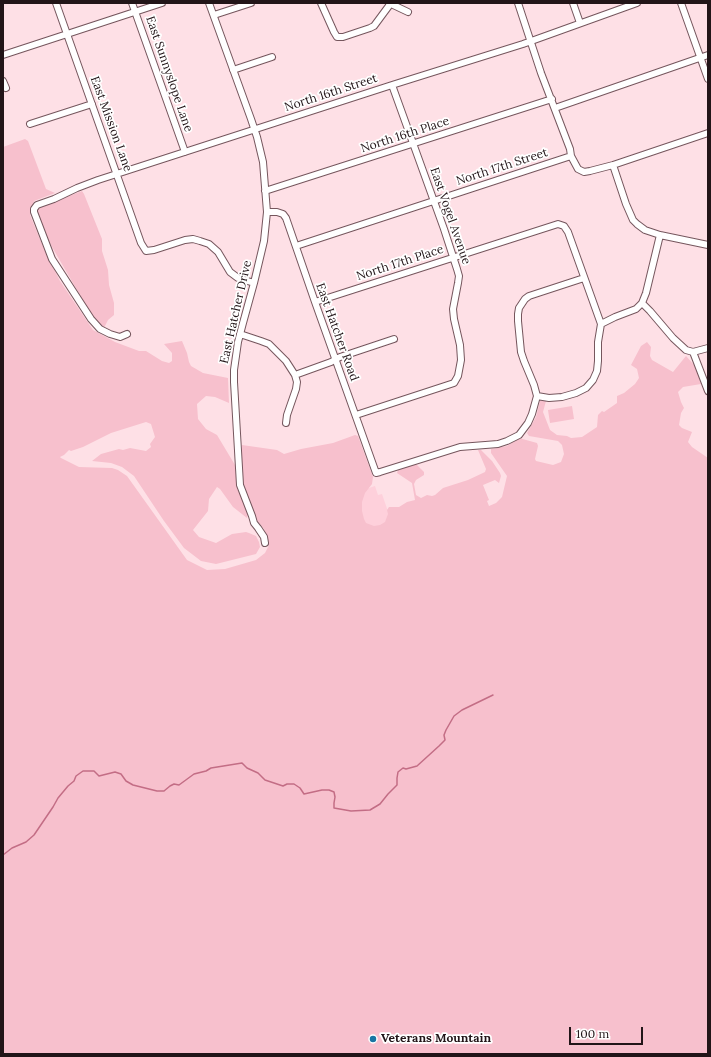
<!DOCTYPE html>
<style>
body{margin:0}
#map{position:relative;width:711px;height:1057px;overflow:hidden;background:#fee0e6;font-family:Lora,serif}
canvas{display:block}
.frame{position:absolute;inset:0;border:4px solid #221518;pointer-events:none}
.scale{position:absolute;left:569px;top:1027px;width:74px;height:18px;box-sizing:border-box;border:2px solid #221518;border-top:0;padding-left:5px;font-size:12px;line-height:14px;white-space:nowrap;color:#221518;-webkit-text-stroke:3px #fff;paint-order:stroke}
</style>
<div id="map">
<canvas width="711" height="1057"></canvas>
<div class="frame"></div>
<div class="scale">100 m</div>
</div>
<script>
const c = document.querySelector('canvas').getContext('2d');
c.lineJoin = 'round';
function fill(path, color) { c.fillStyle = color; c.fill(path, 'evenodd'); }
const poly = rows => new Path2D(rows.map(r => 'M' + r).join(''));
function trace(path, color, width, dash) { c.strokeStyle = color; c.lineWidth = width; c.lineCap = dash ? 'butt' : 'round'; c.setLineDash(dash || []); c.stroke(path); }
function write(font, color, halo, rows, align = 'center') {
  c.font = font + ' Lora,serif'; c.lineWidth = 3.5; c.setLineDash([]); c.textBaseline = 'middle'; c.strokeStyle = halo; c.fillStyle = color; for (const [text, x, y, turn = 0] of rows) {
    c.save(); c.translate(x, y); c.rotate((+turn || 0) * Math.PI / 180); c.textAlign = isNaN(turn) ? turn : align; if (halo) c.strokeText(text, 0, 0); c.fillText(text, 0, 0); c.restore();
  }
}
fill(poly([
 [375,486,378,495,382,494,393,526,367,535,353,493]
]), '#fed0db');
fill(poly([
 [25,139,28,141,46,189,55,193,34,201,30,215,44,249,60,281,93,330,115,342,139,351,146,351,162,361,169,363,172,361,172,353,164,344,182,341,187,353,189,362,191,366,203,373,228,378,229,403,215,397,206,396,197,404,198,419,206,429,217,435,235,465,237,488,248,513,247,518,233,507,220,489,217,487,209,499,208,511,193,530,199,537,216,543,232,534,246,532,249,533,256,536,259,542,260,547,256,554,216,564,201,561,184,548,164,521,134,476,122,467,111,463,92,461,101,454,119,449,123,450,130,448,146,451,151,447,150,444,155,437,151,424,146,422,111,433,83,447,71,451,69,450,64,455,60,457,61,458,79,467,112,468,118,470,127,476,187,560,207,570,225,569,256,560,265,553,269,545,264,529,255,518,248,499,240,473,242,445,277,450,284,454,301,449,333,443,355,435,358,436,373,477,372,484,365,493,362,502,362,511,364,519,366,523,374,526,380,525,385,522,388,514,387,510,389,507,399,507,407,502,415,500,412,483,397,473,398,470,416,464,424,472,424,475,416,480,414,484,416,495,421,498,427,495,432,496,435,495,443,488,468,480,485,472,486,469,478,450,481,450,492,461,500,473,501,476,499,483,495,480,483,485,489,500,487,501,489,506,496,503,502,497,507,476,491,453,491,449,507,446,519,438,537,443,538,446,535,459,536,461,553,465,561,462,564,454,562,445,558,441,529,436,527,433,536,417,540,401,543,400,546,401,543,412,550,430,557,435,567,436,571,438,582,437,597,427,598,415,602,411,604,412,617,403,617,396,624,393,635,384,639,378,637,369,631,365,641,346,647,342,651,347,650,356,652,360,673,372,686,356,696,367,701,384,683,387,678,392,681,402,684,408,681,413,679,425,682,428,692,432,688,442,692,447,708,458,708,1054,3,1054,3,147],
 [82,191,84,194,102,239,102,251,108,270,109,285,114,303,114,315,108,320,104,328,91,314,52,247,40,223,37,208],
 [572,406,574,419,550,423,548,410]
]), '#f7c0cd');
trace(poly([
 [3,855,12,848,26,842,34,835,53,807,58,798,68,786,74,781,76,776,83,771,94,771,99,776,115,772,121,774,126,781,133,785,157,791,164,791,170,786,174,784,179,785,194,774,206,771,211,768,242,763,247,768,258,773,265,780,283,786,287,784,294,784,300,788,304,794,322,790,329,790,334,792,335,797,334,803,334,808,351,811,370,810,380,804,388,794,397,785,397,778,398,772,403,768,406,769,417,766,439,746,445,740,444,735,446,730,454,716,462,710,493,695]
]), '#c36d85', 1.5);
const minor = poly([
 [56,3,141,243,146,251,154,250,185,240,193,239,200,241,209,244,218,252,230,272,238,278,254,283],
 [132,3,185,152],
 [209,3,251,119,257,137,263,162,267,212,264,241,254,283,243,323,238,342,234,370,234,382,240,485,252,516,254,523,258,528,264,537,265,543],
 [321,3,334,32,337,37,343,37,370,28,374,26,391,3],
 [389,3,408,12],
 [518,3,541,73,570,149,571,156],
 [573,3,580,23],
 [681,3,708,79],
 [214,15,251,3],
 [3,55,162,3],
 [233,70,272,57],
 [3,81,6,88],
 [555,108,708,55],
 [30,124,92,104],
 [613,165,626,204,633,220,637,224,645,230,660,235,708,245],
 [265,191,552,99],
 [267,212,277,212,283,214,286,218,315,302,376,473,380,472,460,447,498,444,507,441,519,435,528,423,532,414,537,396,534,385,524,361,521,352,518,321,518,314,519,308,525,299,529,296,584,278],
 [296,246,571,156,578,169,584,172,590,171,613,165,708,133],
 [315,302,558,224,564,226,568,232,601,324],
 [642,303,650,311,673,338,686,350,693,352,708,391],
 [601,324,615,317,636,309,642,303,646,293,660,235],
 [127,334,120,337,110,334,100,329,91,319,52,259,34,212,34,209,37,205,54,199,77,188,98,180,392,85,523,44,637,3],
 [240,334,261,341,269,344,286,361,295,375,297,382,296,389,287,415,286,423],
 [693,352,708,348],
 [295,375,331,362,340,357,394,339],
 [537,396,549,398,562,397,576,393,586,388,593,380,597,371,598,361,598,342,601,324],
 [356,415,454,383,458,376,461,360,460,345,454,319,453,309,458,283,459,276,457,269,444,229,392,85]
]);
trace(minor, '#75565d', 8);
trace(minor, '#fff', 6);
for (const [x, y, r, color] of [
 [373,1039,4,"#1875a3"]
]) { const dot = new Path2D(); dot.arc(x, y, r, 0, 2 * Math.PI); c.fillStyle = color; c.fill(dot); trace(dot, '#fff', 1.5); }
write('12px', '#221518', '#fff', [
 ["East Sunnyslope Lane",169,74,71],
 ["North 16th Street",331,93,-18],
 ["East Mission Lane",111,124,70],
 ["North 16th Place",405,135,-18],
 ["North 17th Street",502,167,-18],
 ["East Vogel Avenue",450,216,71],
 ["North 17th Place",400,263,-18],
 ["East Hatcher Drive",236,312,-77],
 ["East Hatcher Road",337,332,70]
]);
write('bold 12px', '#221518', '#fff', [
 ["Veterans Mountain",381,1039]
], 'left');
</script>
